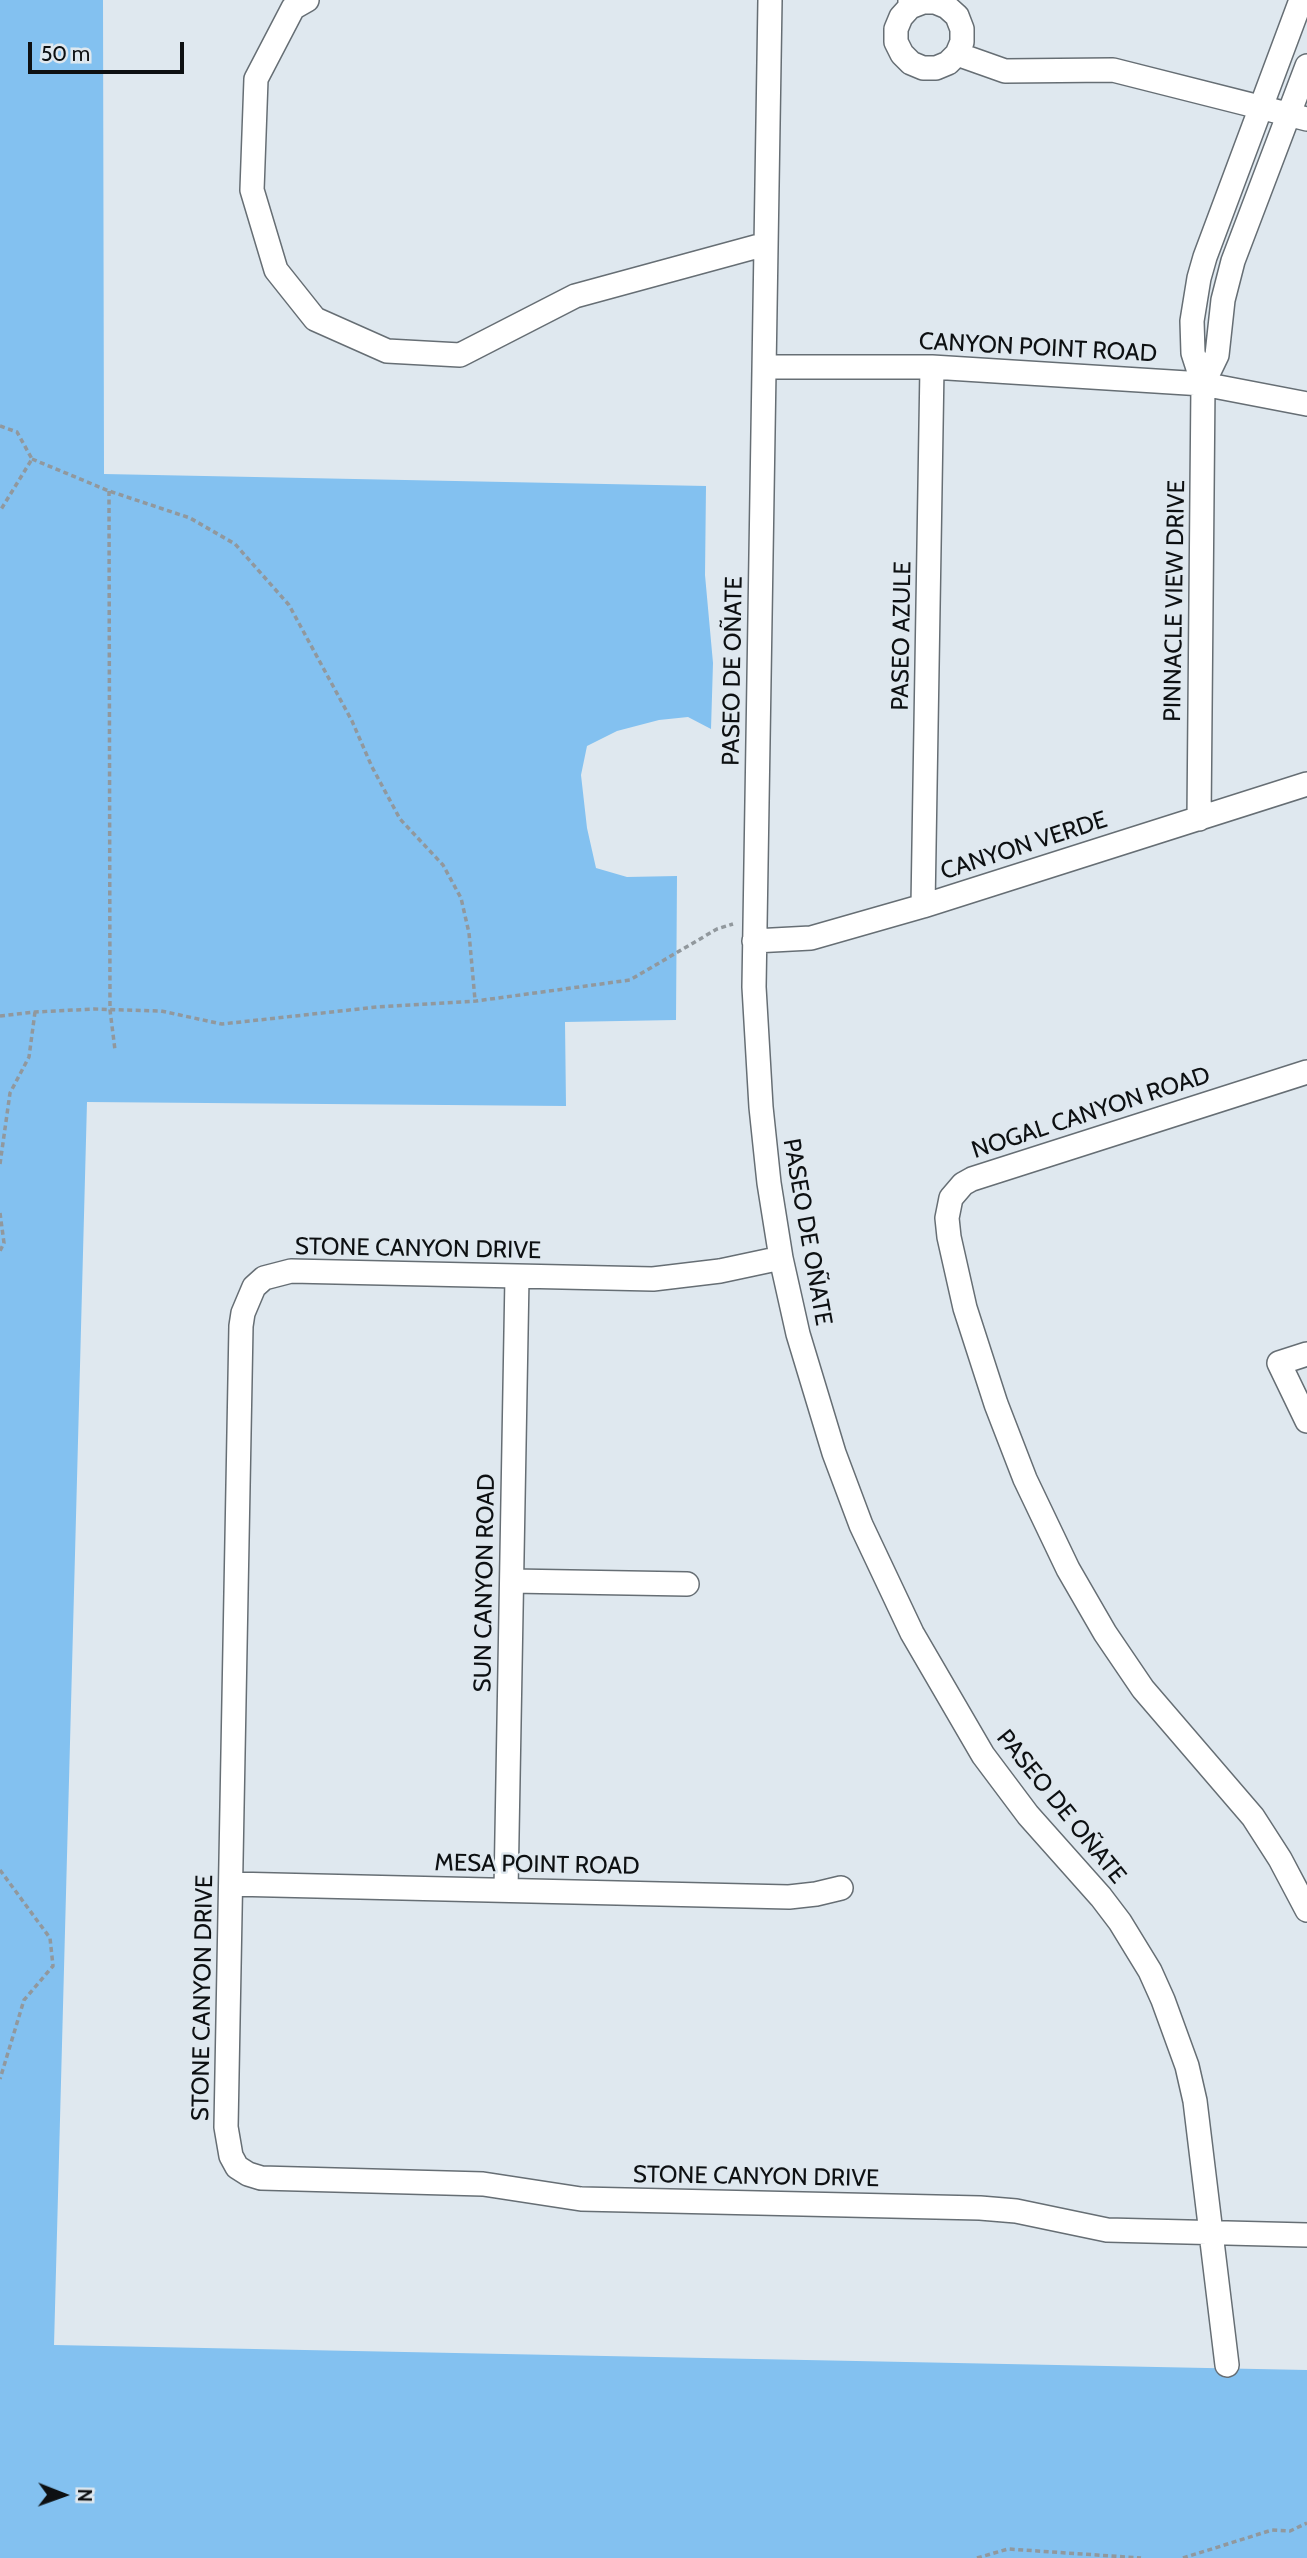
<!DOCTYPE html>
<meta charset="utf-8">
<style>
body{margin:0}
#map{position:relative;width:1307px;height:2558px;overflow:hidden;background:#dfe8ef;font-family:Cabin,sans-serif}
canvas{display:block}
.north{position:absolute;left:28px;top:2460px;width:70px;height:70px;-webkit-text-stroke:5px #dfe8ef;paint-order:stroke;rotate:91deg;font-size:19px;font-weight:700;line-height:28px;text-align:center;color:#0d1012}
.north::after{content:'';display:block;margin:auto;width:24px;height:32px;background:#0d1012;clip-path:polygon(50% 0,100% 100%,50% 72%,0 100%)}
.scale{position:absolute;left:28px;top:42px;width:156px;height:32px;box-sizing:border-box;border:4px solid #0d1012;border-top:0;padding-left:9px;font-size:21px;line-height:24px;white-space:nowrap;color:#0d1012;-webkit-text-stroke:5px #dfe8ef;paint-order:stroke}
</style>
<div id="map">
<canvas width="1307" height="2558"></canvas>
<div class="north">N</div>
<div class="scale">50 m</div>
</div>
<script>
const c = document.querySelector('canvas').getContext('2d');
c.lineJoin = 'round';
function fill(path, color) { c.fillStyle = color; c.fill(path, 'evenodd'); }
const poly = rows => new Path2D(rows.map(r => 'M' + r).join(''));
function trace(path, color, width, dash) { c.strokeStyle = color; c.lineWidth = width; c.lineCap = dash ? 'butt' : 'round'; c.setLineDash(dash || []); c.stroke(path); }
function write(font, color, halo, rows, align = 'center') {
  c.font = font + ' Cabin,sans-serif'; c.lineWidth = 5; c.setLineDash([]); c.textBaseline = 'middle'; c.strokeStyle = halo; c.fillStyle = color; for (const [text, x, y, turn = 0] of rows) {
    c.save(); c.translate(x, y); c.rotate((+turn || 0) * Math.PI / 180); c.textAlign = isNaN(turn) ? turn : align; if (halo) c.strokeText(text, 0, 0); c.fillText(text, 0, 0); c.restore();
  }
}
fill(poly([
 [0,0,103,0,104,474,706,486,705,575,713,663,711,729,688,717,659,720,617,731,587,746,581,775,587,828,596,868,627,877,677,876,676,1020,565,1022,566,1106,87,1102,54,2345,1307,2370,1307,2558,0,2558]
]), '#83c1f0');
const minor = poly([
 [307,0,293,8,256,79,252,190,276,270,315,319,387,351,460,355,575,296,766,244],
 [770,0,754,987,761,1107,769,1183,781,1258,798,1334,834,1453,861,1525,912,1633,983,1755,1028,1815,1101,1897,1120,1922,1150,1971,1163,2000,1187,2066,1195,2101,1227,2365],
 [910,0,910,7,901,17,896,29,896,42,902,54,911,63,923,68,936,68,948,63,957,54,962,42,962,29,957,16,947,7,935,2,923,2,910,7],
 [957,54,1005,71,1113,70,1307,119],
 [765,367,932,367,1203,384,1307,404],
 [1203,384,1217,355,1223,300,1233,261,1307,66],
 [1199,819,1203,384,1193,353,1192,321,1199,278,1205,257,1301,0],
 [923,906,932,367],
 [754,941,811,938,923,906,1307,784],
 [1307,1072,972,1179,963,1184,951,1198,947,1218,949,1237,965,1308,996,1404,1025,1479,1068,1569,1105,1633,1143,1689,1253,1817,1280,1859,1307,1910],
 [781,1258,720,1271,653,1279,291,1271,264,1278,254,1287,243,1313,241,1326,226,2127,231,2156,237,2167,248,2174,261,2178,483,2184,581,2199,980,2208,1016,2211,1107,2230,1307,2235],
 [1307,1354,1279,1363,1307,1421],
 [512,1581,687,1584],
 [231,1884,789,1897,816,1894,841,1888],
 [506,1890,517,1277]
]);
trace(minor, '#666e74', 26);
trace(poly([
 [0,426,17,432,32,459,0,511],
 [32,459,109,491,190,518,235,544,289,605,352,721,372,767,400,819,443,865,461,898,469,933,475,1000],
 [109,491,110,1010,115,1050],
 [0,1016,35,1012,94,1009,161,1011,222,1024,377,1007,476,1001,630,980,717,929,733,924],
 [0,1164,10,1093,29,1057,35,1012],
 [0,1213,4,1243,0,1251],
 [0,1870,50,1938,53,1966,24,2000,0,2079],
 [977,2558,1008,2549,1141,2558],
 [1183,2558,1272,2530,1290,2531,1307,2523]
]), '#91989d', 3.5, [5, 3.5]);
trace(minor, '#fff', 23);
write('24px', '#0d1012', '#dfe8ef', [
 ["CANYON POINT ROAD",1038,348,3],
 ["PINNACLE VIEW DRIVE",1175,601,-89],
 ["PASEO AZULE",902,636,-89],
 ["PASEO DE OÑATE",733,671,-89],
 ["CANYON VERDE",1024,846,-18],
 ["NOGAL CANYON ROAD",1091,1113,-18],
 ["PASEO DE OÑATE",807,1232,80],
 ["STONE CANYON DRIVE",418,1249,1],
 ["SUN CANYON ROAD",485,1583,-89],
 ["PASEO DE OÑATE",1061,1807,51],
 ["MESA POINT ROAD",537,1865,1],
 ["STONE CANYON DRIVE",203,1998,-89],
 ["STONE CANYON DRIVE",756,2177,1]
]);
</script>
